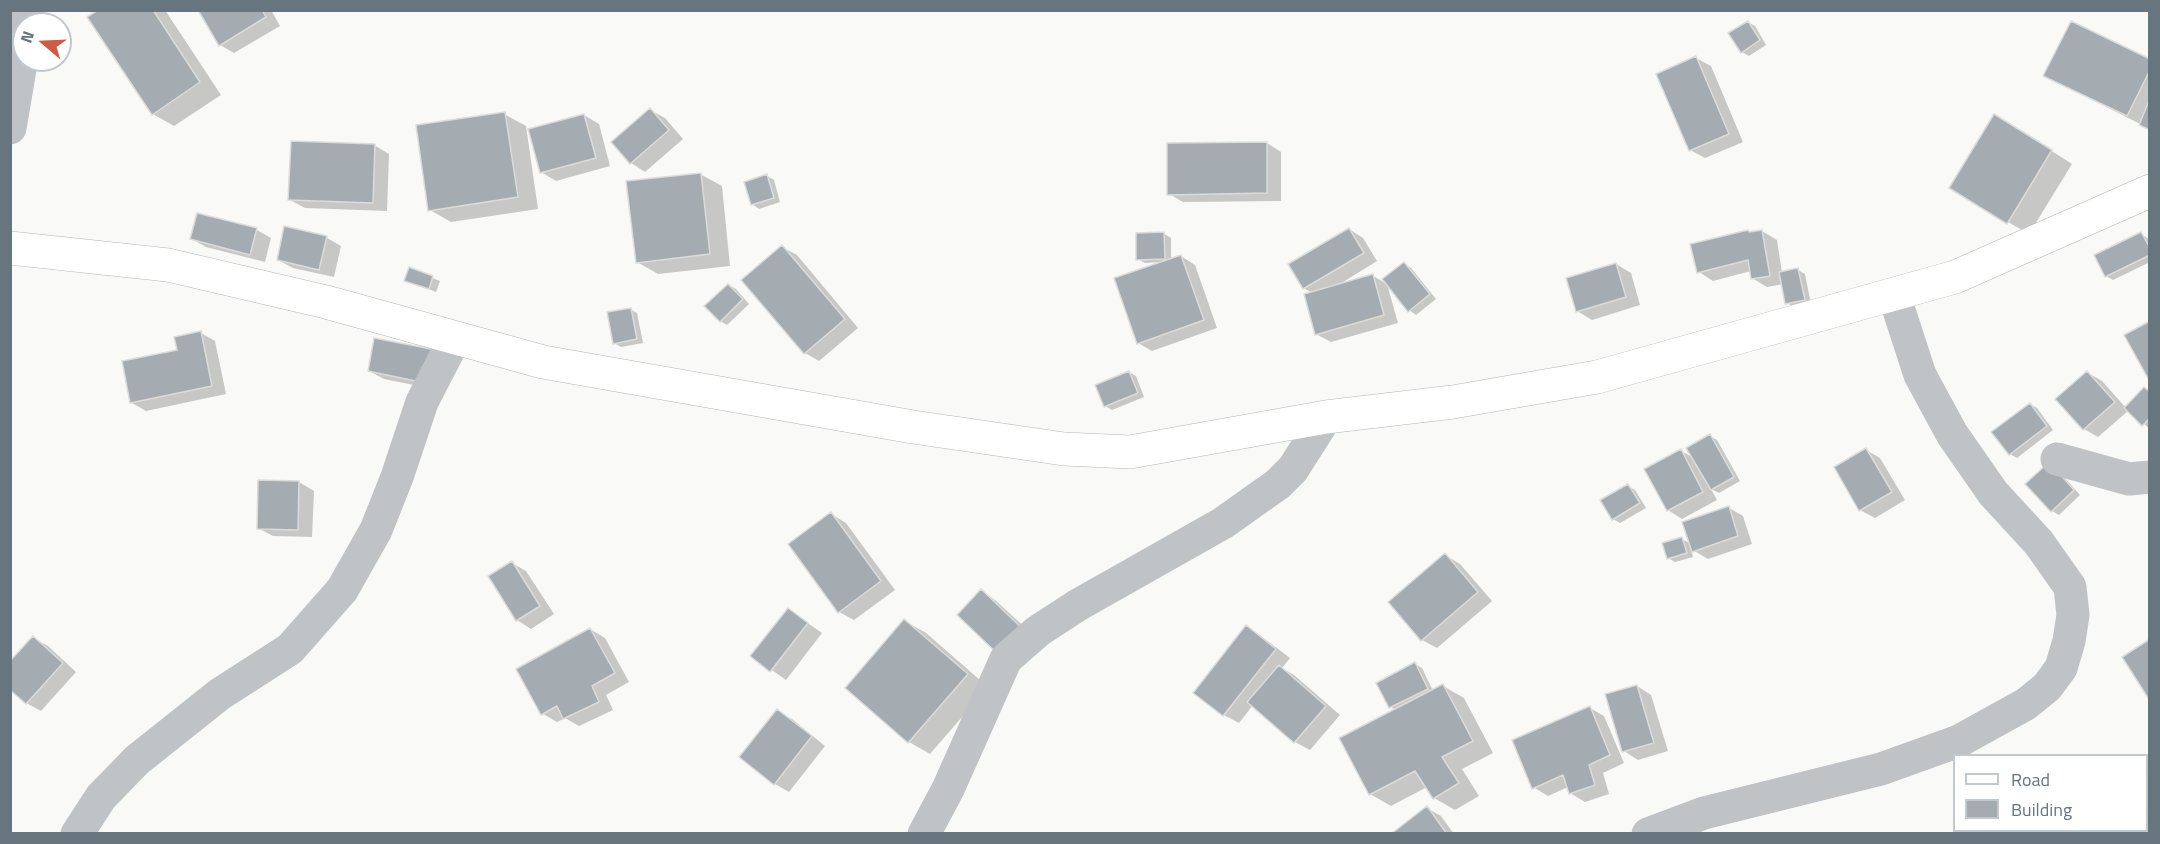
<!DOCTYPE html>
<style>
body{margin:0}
#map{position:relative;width:2160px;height:844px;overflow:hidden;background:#f9f9f7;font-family:"Titillium Web",sans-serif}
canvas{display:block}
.frame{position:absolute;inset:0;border:12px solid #67767e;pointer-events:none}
.legend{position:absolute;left:1953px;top:754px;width:195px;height:78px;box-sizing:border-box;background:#fff;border:2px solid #c2c8cb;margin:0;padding:8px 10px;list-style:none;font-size:18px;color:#67767e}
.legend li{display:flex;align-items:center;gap:12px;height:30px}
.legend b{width:30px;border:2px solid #c2c8cb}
.north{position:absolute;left:12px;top:12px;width:60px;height:60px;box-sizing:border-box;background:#fff;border:2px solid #c2c8cb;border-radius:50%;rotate:289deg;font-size:16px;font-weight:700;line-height:24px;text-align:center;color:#67767e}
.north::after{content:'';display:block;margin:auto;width:21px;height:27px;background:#ce5c42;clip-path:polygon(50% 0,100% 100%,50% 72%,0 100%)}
</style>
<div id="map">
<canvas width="2160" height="844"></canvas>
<div class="frame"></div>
<ul class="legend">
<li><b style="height:8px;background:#fff"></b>Road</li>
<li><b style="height:16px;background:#a4acb1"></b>Building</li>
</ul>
<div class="north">N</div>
</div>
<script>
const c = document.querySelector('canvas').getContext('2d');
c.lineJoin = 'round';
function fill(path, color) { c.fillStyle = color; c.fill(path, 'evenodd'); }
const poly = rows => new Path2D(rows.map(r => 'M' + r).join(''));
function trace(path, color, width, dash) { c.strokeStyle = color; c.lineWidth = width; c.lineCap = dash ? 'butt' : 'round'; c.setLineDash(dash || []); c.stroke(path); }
fill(poly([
 [100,10,165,10,221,95,174,126,153,114],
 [200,10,271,10,280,26,234,53,220,45],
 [1748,22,1755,26,1766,45,1749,56,1742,52],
 [1696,58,1711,66,1743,142,1705,158,1690,150],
 [2150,61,2150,129,2045,76],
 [650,110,665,118,683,139,645,172,631,163],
 [504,114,526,126,538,209,451,222,430,210],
 [584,115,599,124,610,166,556,181,541,172],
 [2016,128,2072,164,2029,234,2008,222],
 [1267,143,1281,152,1281,201,1183,202,1169,194],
 [374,145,389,154,387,211,305,208,290,200],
 [700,174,722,186,730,266,658,274,637,262],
 [767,176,774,180,780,202,759,209,752,204],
 [198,214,257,230,271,238,265,262,206,247,192,239],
 [1349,229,1363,238,1377,261,1340,284,1373,276,1387,284,1398,323,1331,342,1316,334,1312,293,1304,288],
 [1762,231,1777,240,1782,273,1798,270,1805,274,1811,304,1794,307,1787,303,1783,284,1767,287,1752,278,1751,271,1713,281,1699,272,1751,233],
 [1163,233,1171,238,1171,260,1181,256,1195,265,1217,328,1152,351,1138,343,1161,262,1145,263,1138,259],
 [2141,234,2150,240,2150,262,2113,280,2106,276],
 [327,238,341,246,334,277,293,268,278,260],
 [782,247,797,255,858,328,819,361,805,353],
 [1404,264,1411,268,1436,299,1416,315,1409,310],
 [1616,264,1631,273,1640,305,1592,320,1577,311],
 [410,269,440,281,436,292,406,280],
 [729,285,736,289,749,304,727,325,720,321],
 [630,309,637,313,643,343,621,347,614,343],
 [201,333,215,341,226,394,146,411,132,403,178,351],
 [431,351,439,390,384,379,369,371],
 [1129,372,1136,376,1144,397,1112,410,1105,406],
 [2088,373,2102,381,2126,408,2150,392,2150,429,2128,411,2098,437,2084,429],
 [2030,404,2037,408,2053,430,2017,458,2010,454],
 [1710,436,1717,440,1740,481,1719,493,1711,489,1717,500,1682,519,1668,510,1681,451,1694,458],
 [1866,450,1880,458,1905,500,1875,518,1860,510],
 [2056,468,2080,495,2059,515,2052,511],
 [299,482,314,491,312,537,273,536,258,528],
 [1628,486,1635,490,1646,508,1620,523,1613,519],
 [1729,508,1743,516,1752,544,1708,559,1691,549,1693,557,1675,562,1668,558,1682,539,1691,544],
 [831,514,846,523,895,590,854,620,839,612],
 [1445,555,1460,564,1492,601,1437,648,1422,640],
 [512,563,526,571,554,614,531,629,517,620],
 [981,591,995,600,1040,641,1018,665],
 [789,610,822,633,786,680,752,656],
 [905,621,926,633,988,687,930,754,909,742],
 [1246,627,1261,636,1290,658,1282,668,1294,675,1340,715,1310,750,1295,742,1253,705,1239,723,1224,715,1195,693],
 [590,629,605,638,629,682,606,695,613,710,579,726,565,718,557,722,543,714],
 [33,638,48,646,76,672,41,711,26,703],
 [1415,664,1422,668,1433,691,1443,686,1464,698,1493,753,1462,769,1479,796,1455,810,1434,798,1427,787,1391,806,1370,794,1396,710,1391,707,1378,683],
 [1637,686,1651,695,1668,751,1638,760,1624,751],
 [1590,708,1604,716,1624,763,1603,773,1609,794,1585,802,1570,793,1568,787,1548,796,1533,787],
 [777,711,792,719,825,746,789,792,775,784],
 [1427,808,1441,816,1454,834,1394,834]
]), '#0003');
const building = poly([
 [98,10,153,10,200,82,152,115,87,17,98,10],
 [198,10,262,10,266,17,219,46,198,10],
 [1748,21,1760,40,1741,53,1728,33,1748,21],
 [2071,21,2150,59,2150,70,2127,116,2043,76,2071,21],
 [1696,56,1729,134,1689,151,1656,74,1696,56],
 [2149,101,2150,101,2150,130,2139,125,2149,101],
 [650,108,669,130,630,164,611,142,650,108],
 [505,112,518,197,428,211,416,125,505,112],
 [584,114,596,158,540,173,528,129,584,114],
 [1994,114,2052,150,2007,224,1949,188,1994,114],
 [291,141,375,144,373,203,288,200,291,141],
 [1267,142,1267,193,1167,195,1167,143,1267,142],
 [701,173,710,254,636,263,626,181,701,173],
 [767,174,774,198,751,205,744,182,767,174],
 [197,213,257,228,250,255,190,239,197,213],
 [284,226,327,236,319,270,277,260,284,226],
 [1349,228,1364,253,1303,289,1288,264,1349,228],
 [1748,230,1749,232,1762,230,1770,276,1751,279,1748,260,1697,273,1690,244,1748,230],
 [1164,232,1165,259,1136,260,1136,233,1164,232],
 [2141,232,2150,248,2150,255,2105,277,2094,255,2141,232],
 [782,245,845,319,804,354,741,280,782,245],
 [1181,255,1204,320,1137,344,1114,278,1181,255],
 [1404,262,1430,294,1408,312,1382,279,1404,262],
 [1616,263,1626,297,1576,312,1566,278,1616,263],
 [409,267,433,276,429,289,404,281,409,267],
 [1798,268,1805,300,1785,304,1779,272,1798,268],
 [1373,274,1384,315,1315,335,1304,294,1373,274],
 [728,284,743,299,720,322,704,306,728,284],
 [631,308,637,339,613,344,607,312,631,308],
 [2150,321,2150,382,2124,335,2150,321],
 [201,331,212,386,130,403,122,361,177,350,174,337,201,331],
 [374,338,431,349,425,383,368,371,374,338],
 [1129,371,1138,393,1104,407,1095,385,1129,371],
 [2087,371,2115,402,2083,430,2055,399,2087,371],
 [2144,387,2150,392,2150,418,2142,426,2124,408,2144,387],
 [2030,403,2047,426,2009,455,1991,432,2030,403],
 [1710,434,1734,477,1711,490,1686,448,1710,434],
 [1866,448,1892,492,1859,511,1834,467,1866,448],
 [1681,449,1703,492,1667,511,1644,469,1681,449],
 [2049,462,2074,490,2051,512,2025,484,2049,462],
 [258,480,299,481,298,530,257,529,258,480],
 [1628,484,1640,503,1612,520,1600,500,1628,484],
 [1729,506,1738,536,1692,552,1682,522,1729,506],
 [831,512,881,581,838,613,788,544,831,512],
 [1682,537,1687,553,1667,559,1662,543,1682,537],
 [1445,553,1478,592,1421,641,1388,602,1445,553],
 [512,561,540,606,516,621,488,576,512,561],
 [981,589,1026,632,1002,658,957,615,981,589],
 [788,608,808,623,770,672,750,656,788,608],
 [904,619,968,674,908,743,845,688,904,619],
 [1246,625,1276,649,1223,716,1193,693,1246,625],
 [590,628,615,673,592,686,599,702,563,719,557,706,541,715,516,669,590,628],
 [33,636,63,663,26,704,10,690,10,661,33,636],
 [2150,639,2150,701,2122,657,2150,639],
 [1415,662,1428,689,1389,708,1376,683,1415,662],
 [1279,665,1326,706,1294,743,1247,702,1279,665],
 [1443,684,1473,741,1442,757,1459,783,1433,799,1415,771,1369,795,1339,738,1443,684],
 [1637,685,1654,743,1622,752,1605,694,1637,685],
 [1590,706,1610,755,1589,765,1595,785,1569,794,1563,775,1532,789,1512,740,1590,706],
 [777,709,812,736,774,785,739,757,777,709],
 [1427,806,1447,834,1391,834,1427,806]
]);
fill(building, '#a4acb1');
trace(building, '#dbdbd9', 1.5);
const secondary = poly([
 [10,248,168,265,326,302,543,362,913,427,1064,449,1130,452,1326,417,1453,402,1597,377,1955,277,2150,191]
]);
trace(secondary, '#b1b7bb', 34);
trace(poly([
 [25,10,25,24],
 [10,128,24,46],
 [2057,459,2129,479,2150,477],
 [77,834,101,797,137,760,220,694,290,649,342,590,376,530,397,477,422,402,455,338],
 [924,834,948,789,1006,659,1038,631,1078,605,1223,523,1278,484,1293,469,1326,417],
 [1648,834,1704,813,1881,769,1959,741,2026,704,2047,687,2061,668,2069,641,2073,615,2070,587,2039,543,1993,493,1952,434,1920,375,1894,295]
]), '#bfc3c6', 33);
trace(secondary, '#fff', 33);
</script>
